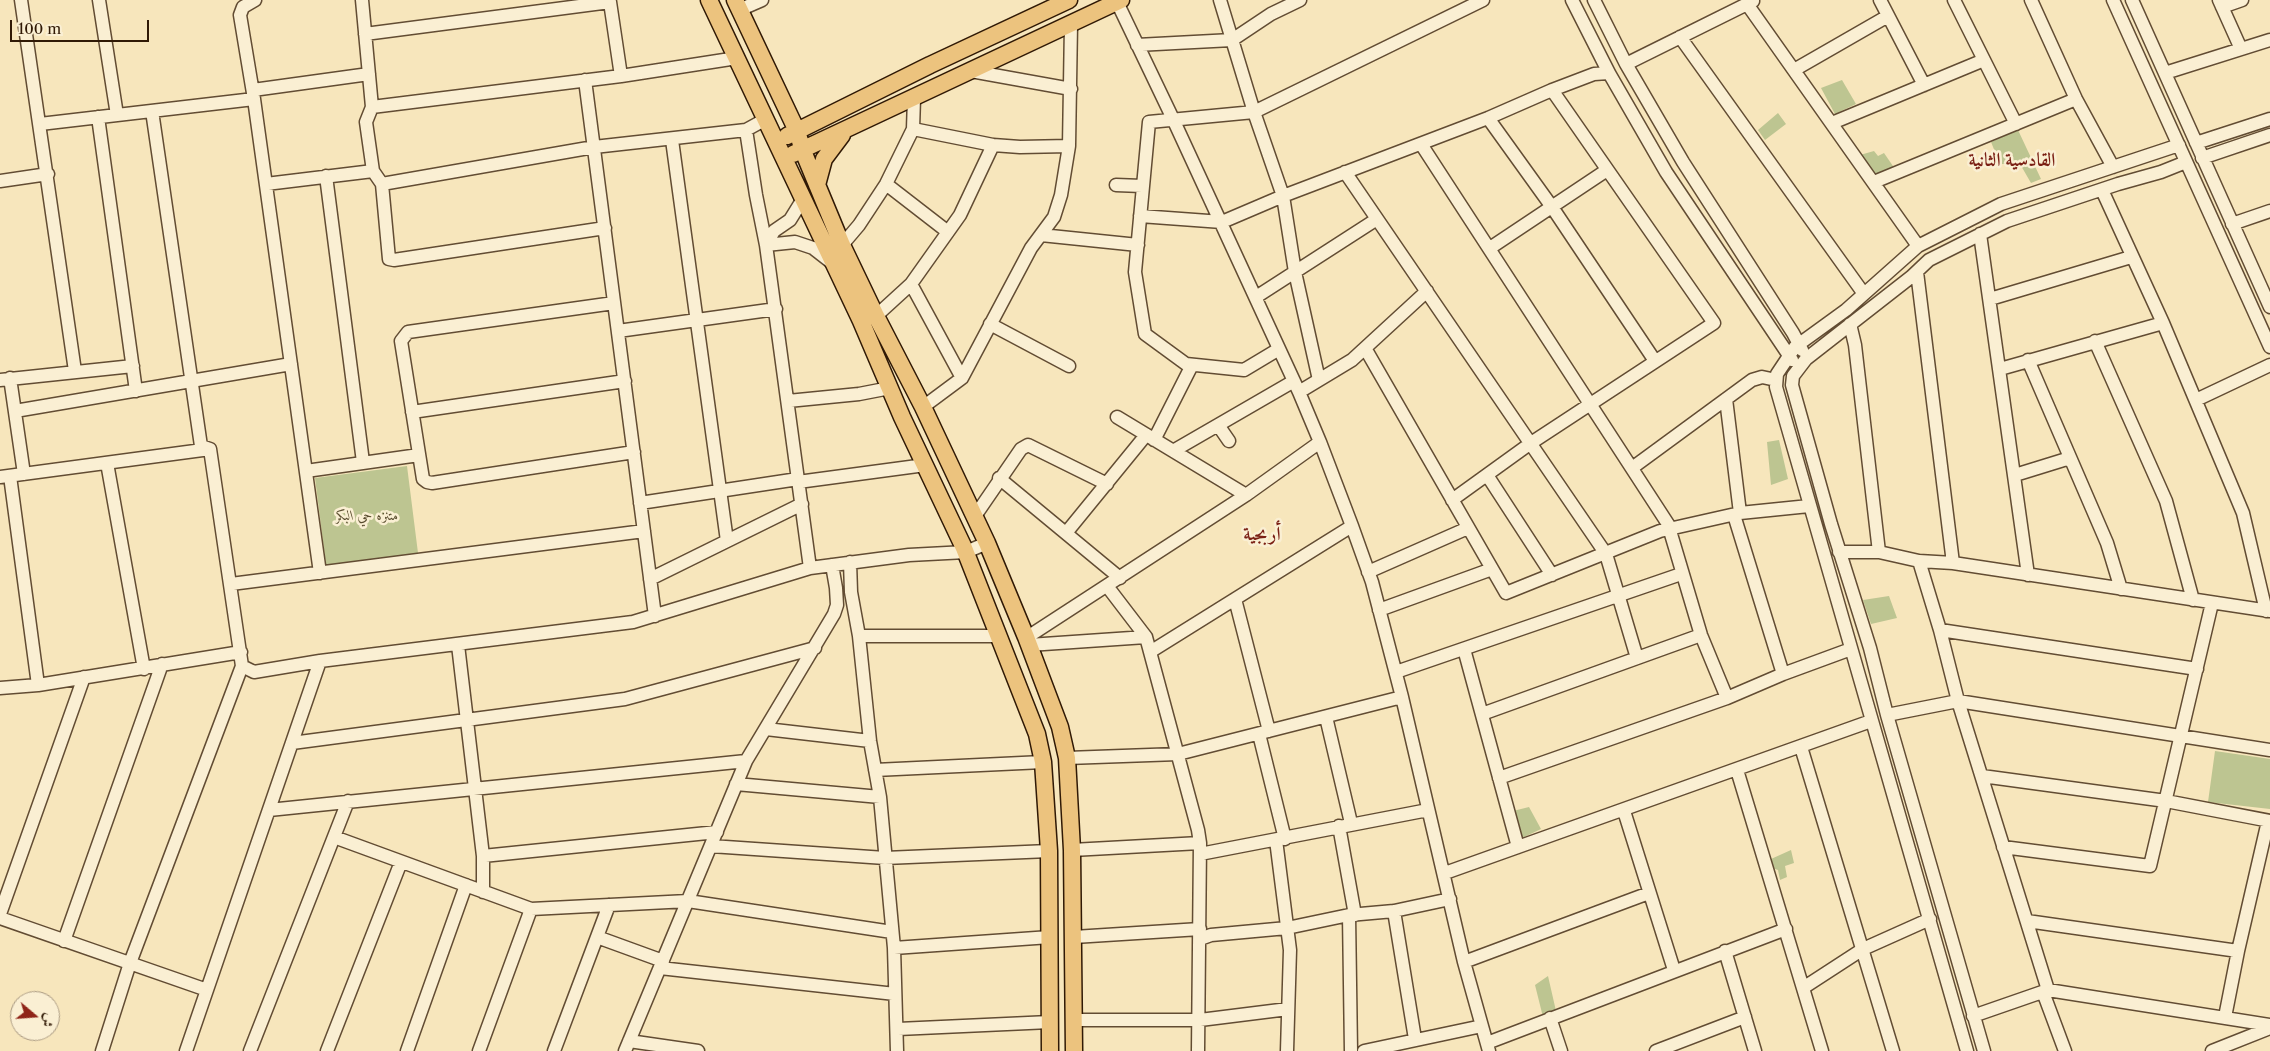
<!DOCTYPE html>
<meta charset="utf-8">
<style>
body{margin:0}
#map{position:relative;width:2270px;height:1051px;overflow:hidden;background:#f7e6bc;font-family:"Libre Caslon Text",Amiri,serif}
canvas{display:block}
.north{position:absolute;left:10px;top:991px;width:50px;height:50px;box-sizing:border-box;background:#faefd3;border:1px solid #a99981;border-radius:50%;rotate:108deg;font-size:14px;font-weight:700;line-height:20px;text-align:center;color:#301905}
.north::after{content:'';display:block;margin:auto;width:18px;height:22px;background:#8f2418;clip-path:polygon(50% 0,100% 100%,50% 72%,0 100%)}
.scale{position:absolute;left:10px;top:20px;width:139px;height:22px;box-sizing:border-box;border:2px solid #301905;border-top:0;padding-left:6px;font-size:15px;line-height:18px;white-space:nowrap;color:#301905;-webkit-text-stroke:4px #faefd3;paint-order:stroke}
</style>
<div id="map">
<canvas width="2270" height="1051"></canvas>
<div class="north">ش</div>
<div class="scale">100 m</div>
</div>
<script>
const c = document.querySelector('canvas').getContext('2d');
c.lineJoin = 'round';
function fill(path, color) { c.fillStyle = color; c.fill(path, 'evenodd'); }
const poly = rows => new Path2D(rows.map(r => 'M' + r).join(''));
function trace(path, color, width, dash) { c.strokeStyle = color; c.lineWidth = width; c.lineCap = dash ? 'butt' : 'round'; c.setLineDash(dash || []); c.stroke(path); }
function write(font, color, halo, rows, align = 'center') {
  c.font = font + ' "Libre Caslon Text",Amiri,serif'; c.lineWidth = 5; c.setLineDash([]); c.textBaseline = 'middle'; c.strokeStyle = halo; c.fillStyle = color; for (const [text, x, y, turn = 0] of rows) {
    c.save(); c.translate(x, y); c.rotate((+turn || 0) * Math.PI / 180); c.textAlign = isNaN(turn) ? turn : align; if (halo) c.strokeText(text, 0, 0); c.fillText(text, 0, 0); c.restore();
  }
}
fill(poly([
 [1842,80,1856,104,1835,114,1821,88],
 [1778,113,1786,124,1765,140,1758,130],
 [2018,130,2041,179,2031,183,2020,164,2000,164,1991,142],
 [1874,151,1878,156,1884,153,1895,169,1875,178,1860,155],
 [1779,440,1788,479,1771,485,1767,442],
 [407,466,418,553,326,565,315,478],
 [1889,596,1897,618,1871,624,1863,600],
 [2215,751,2270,759,2270,809,2208,802],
 [1529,807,1541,829,1520,839,1513,811],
 [1791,850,1794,863,1785,866,1787,877,1780,880,1778,870,1772,868,1771,859],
 [1548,976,1556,1011,1543,1017,1535,985]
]), '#bdc591');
const minor = poly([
 [21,0,75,371],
 [99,0,117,115],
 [255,0,243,7,240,15,254,99,320,573],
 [362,0,372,107,366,122,373,171,382,184,389,259,394,260,605,228],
 [1220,0,1254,112,1283,196,1295,272,1319,380],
 [1572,0,1609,73,1666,172,1792,360],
 [1594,0,1626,64,1683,162,1793,333,1802,350],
 [1880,0,1924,85],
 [1954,0,2016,124],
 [2031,0,2076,99,2113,167],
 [2113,0,2270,347],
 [2132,0,2270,307],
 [2219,0,2241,49],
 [1117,2,1173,119,1299,392,1320,442,1352,526,1372,582,1402,697,1464,962,1489,1051],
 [1747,4,1918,246],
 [2222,7,2242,0],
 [739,10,762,0],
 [365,34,610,2,621,76],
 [1680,37,1864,294],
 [1137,45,1232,40,1271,14,1300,0],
 [1626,64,1753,1],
 [1794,70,1888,16],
 [971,71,1071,89],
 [2165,73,2270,40],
 [585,80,655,616],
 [253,90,369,74],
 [372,107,621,76,737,58],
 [98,117,136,391],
 [1488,118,1552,207,1655,361],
 [1832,123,1984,60],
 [40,124,254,99],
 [913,129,993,145,1020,147,1069,146],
 [746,130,756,195,766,245,795,242,813,248,831,262],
 [672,140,727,541],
 [2196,143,2270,119],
 [1421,144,1668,524,1701,635,1727,698],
 [2202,158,2270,135],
 [1345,172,1606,554,1637,658],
 [326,176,363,462],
 [0,181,48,174],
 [1874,182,2076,99],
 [266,184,373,171],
 [382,184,594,147,746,130,766,119],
 [886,184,948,232],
 [1116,185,1142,186],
 [2102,190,2163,323,2243,513,2266,611],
 [803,199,790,220,774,231,766,245,810,568],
 [1140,216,1222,222,1283,196,1488,118,1552,90,1594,74,1609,73],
 [2232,224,2270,211],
 [1980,234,2028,575],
 [1041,235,1138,245],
 [842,245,859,225,886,184,913,129,914,98],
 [1490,248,1607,170],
 [1917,272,1953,563],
 [911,284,962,378],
 [1256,297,1377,219],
 [1990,299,2131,257],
 [614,303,408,332,401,341,423,479,427,482,432,483,634,452],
 [876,316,911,284,960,215,993,145],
 [990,324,1069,366],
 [1850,324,1855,345,1879,552],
 [618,331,776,309],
 [2095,341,2166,501,2193,600],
 [1365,348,1506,593,1660,531,1740,513,1809,506],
 [1279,349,1244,370,1186,364,1145,334,1135,272,1149,122,1254,112,1483,0],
 [2028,360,2107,543,2121,589],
 [2000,369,2163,323],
 [10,378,24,474],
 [0,380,133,366],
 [1299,392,1352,360,1427,291],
 [1726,399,1740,513],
 [2196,400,2270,365],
 [788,401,859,394,890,388],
 [923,407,962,378,1031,248,1054,217,1061,195,1069,146,1071,24],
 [15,411,291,364],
 [412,412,625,381],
 [1117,417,1246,495],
 [1154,440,1192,365],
 [1229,441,1218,425,1294,381],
 [1173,451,1218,425],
 [107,463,144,669],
 [1632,468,1752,380,1762,377,1776,380],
 [306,471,419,455],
 [1487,475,1552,575],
 [2015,475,2070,458],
 [10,476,38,685],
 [0,477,210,449],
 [999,478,1120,578],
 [798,482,925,465],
 [1452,500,1531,443,1714,323,1552,90],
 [640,503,798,479],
 [1734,515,1783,674],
 [975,516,1021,449,1028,445,1107,484],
 [1066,533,1146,435],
 [1839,552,1879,552,1919,561,1953,563,2270,611],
 [1919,561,1940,630,1958,701,2048,990],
 [850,562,851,592,859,636,870,741,880,797,894,948,897,1051],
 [1368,572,1468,528],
 [650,579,802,504],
 [231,584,644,531],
 [1107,586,1146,637,1198,830,1200,843,1198,1051],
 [1235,599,1269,731],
 [1379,610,1492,569],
 [1940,630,2197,669],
 [859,636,1000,636],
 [1026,638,1246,495,1320,442],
 [458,645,483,856,483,892],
 [1029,645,1146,637],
 [1464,649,1518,847],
 [1150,652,1352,526],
 [242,666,254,672,320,661,633,622,810,568,909,555,966,552,987,543],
 [1396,672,1681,574],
 [0,688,38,685,241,652],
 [1482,714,1701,635],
 [1887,715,1958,701,2270,750],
 [1326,717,1351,823],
 [766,729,870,741],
 [1259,734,1285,839],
 [292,743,625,699,815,648],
 [1801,747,1893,1051],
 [1067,758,1178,754,1402,697],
 [875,770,1043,762],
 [1737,770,1822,1051],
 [1982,776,2166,801,2270,821],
 [1499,778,1727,698,1783,674,1851,649],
 [736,784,880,797],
 [269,810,746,761],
 [1624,811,1674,970],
 [1339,826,1355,915],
 [334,837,531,909,688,901,892,932],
 [1276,840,1290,950,1287,1051],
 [711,846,885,858,1049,851],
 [2003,847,2150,866,2212,603],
 [1072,850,1200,843],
 [1200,854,1428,810],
 [483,856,717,832],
 [1445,873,1871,721],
 [1394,911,1415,1039],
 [0,914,84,677],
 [1349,915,1351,1051],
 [0,918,207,990],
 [2027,921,2238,951],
 [597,937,663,961],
 [1074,937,1200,929],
 [1200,939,1211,935,1287,928,1349,915,1394,911,1450,899],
 [64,941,162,664],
 [894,948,1050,937],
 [1725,951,1755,1051],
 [1464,962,1649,893],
 [660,968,895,994],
 [1803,988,1863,949,1930,919],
 [2043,992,2065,1051],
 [1973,1016,2048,990,2270,1025],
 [2225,1017,2238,951,2268,821],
 [1550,1018,1561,1051],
 [1073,1020,1200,1020,1288,1009],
 [898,1029,1050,1022],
 [629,1041,698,1051],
 [1487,1043,1786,929],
 [102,1051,130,963,242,666,210,449,201,446,152,111],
 [186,1051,320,661],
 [250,1051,348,801],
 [327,1051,401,862],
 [407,1051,466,885],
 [479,1051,531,909],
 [554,1051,609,905],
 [625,1051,746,761,834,614,837,605,836,588,832,565],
 [1364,1051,1482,1026],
 [1656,1051,1745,1017],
 [1967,1051,1776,387,1777,374,1795,347,1846,310,1918,246,2001,204,2179,145],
 [1984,1051,1887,715,1870,648,1831,524,1792,385,1793,376,1806,359,1911,277,1929,260,2007,221,2118,184,2161,172,2186,162],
 [2212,1051,2270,1028]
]);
const major = poly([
 [709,0,861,321,902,417,964,548,1037,734,1043,762,1049,851,1050,1051],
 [735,0,797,131,803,151,842,245,876,316,923,407,987,543,1026,637,1060,727,1067,758,1072,850,1074,1051],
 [787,136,930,65,1069,0],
 [793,154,1121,0],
 [817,185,824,159,842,135]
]);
trace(minor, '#624c33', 15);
trace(major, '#301905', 19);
trace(minor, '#faefd3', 12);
trace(major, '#ecc37e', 16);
write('italic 14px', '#5a4d2f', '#faefd3', [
 ["متنزه حي البكر",367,516]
]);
write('bold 19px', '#7a1f14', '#faefd3', [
 ["القادسية الثانية",2012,161],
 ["أربجية",1262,535]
]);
</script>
